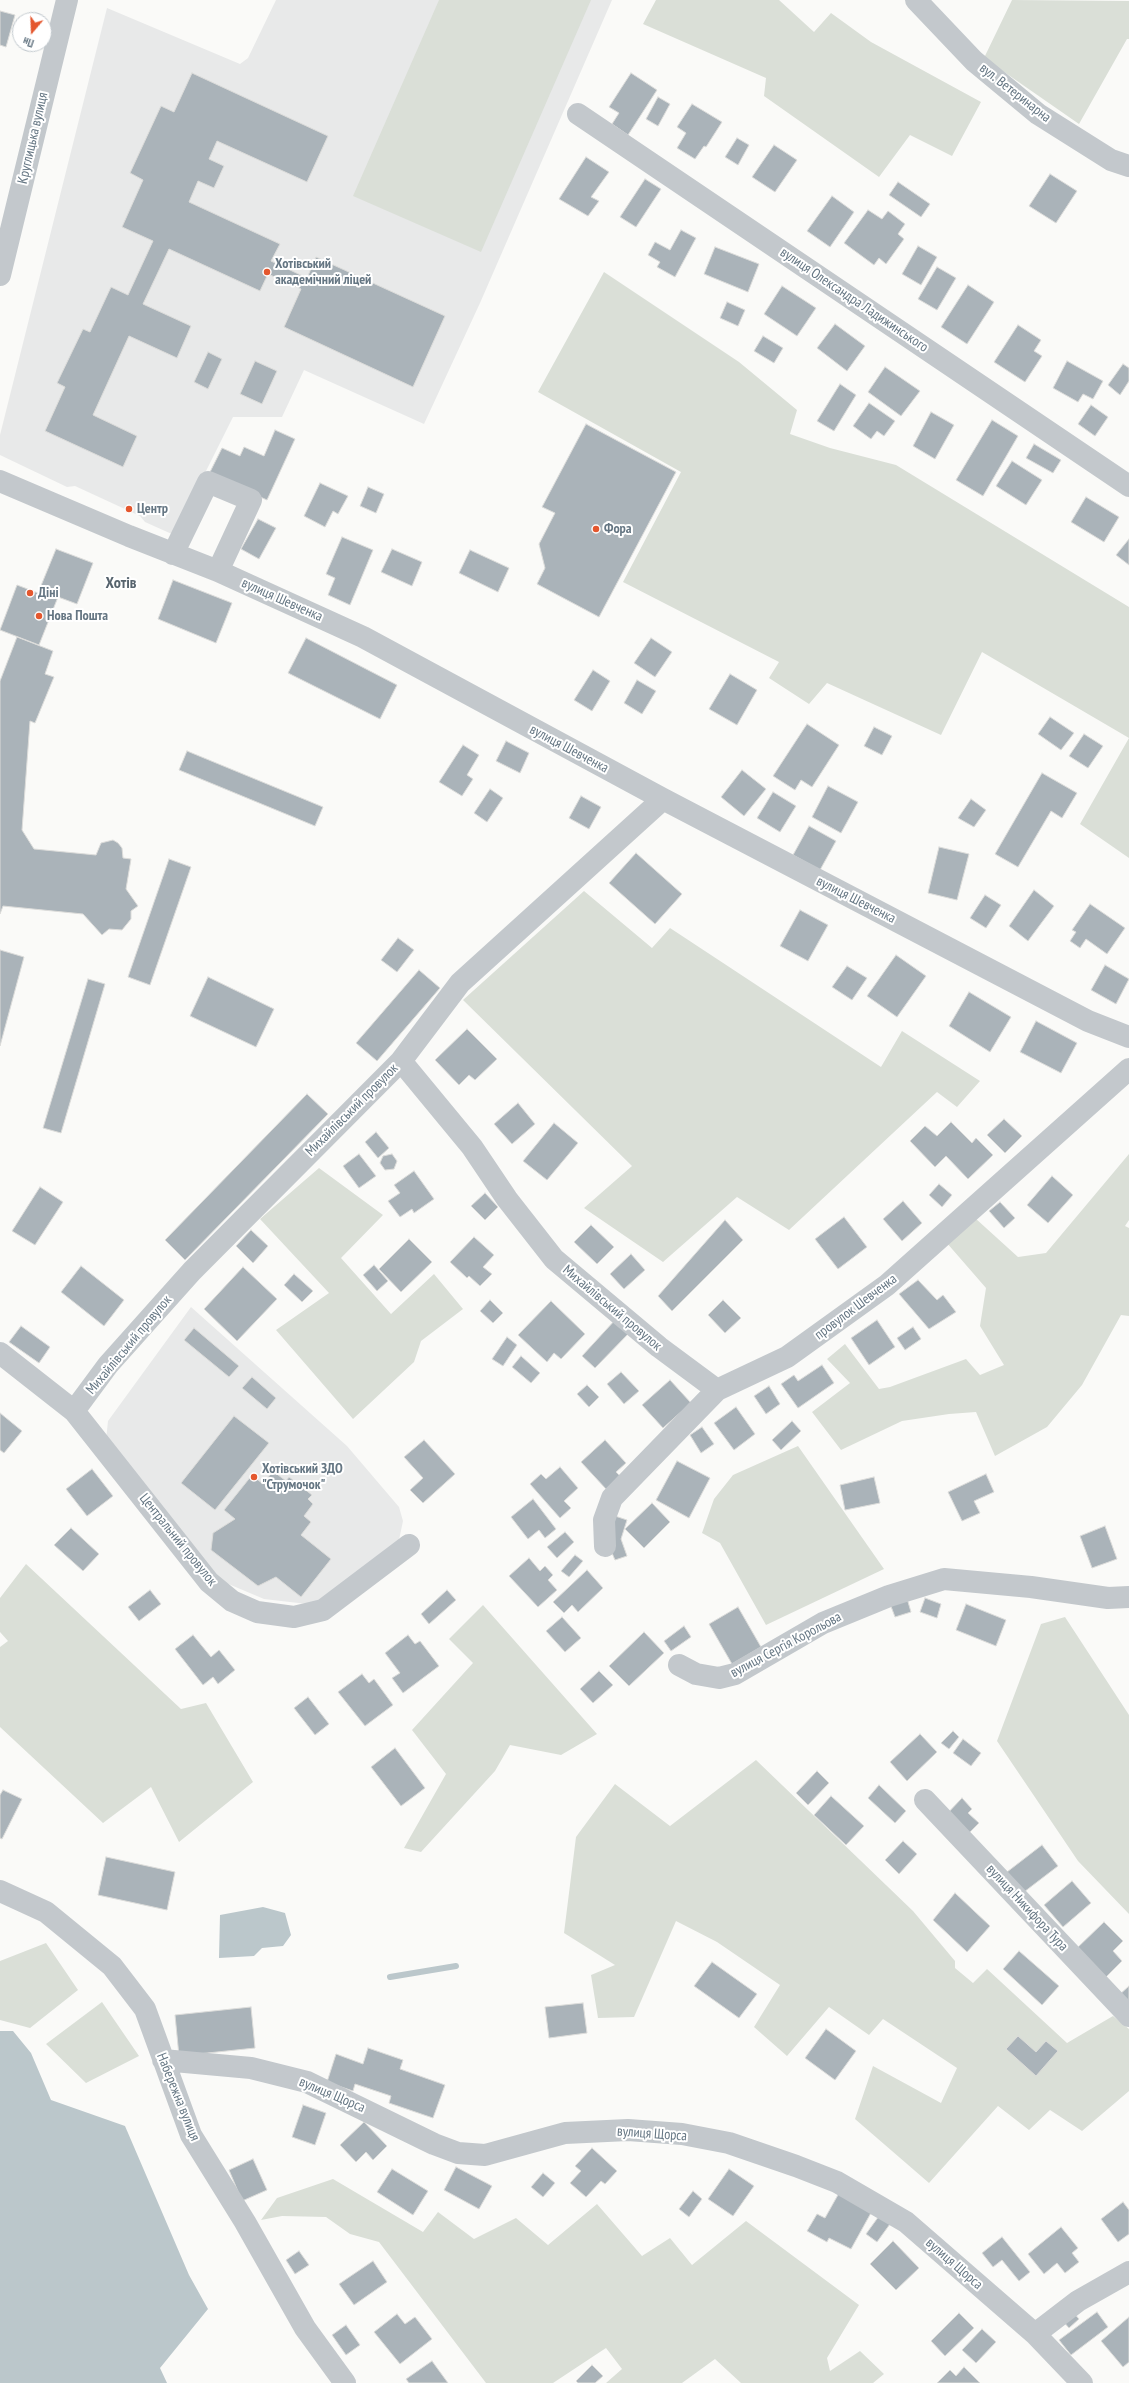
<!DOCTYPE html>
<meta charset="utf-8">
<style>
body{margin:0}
#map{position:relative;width:1129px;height:2383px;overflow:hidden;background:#fafaf8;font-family:"PT Sans Narrow",sans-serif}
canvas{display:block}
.north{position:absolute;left:12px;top:12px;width:40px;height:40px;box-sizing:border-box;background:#fff;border:1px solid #c1c8cd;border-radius:50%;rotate:199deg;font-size:11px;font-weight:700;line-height:16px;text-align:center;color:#657683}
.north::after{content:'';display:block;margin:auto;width:14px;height:18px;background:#e4572e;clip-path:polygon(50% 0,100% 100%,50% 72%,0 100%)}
</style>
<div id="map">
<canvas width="1129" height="2383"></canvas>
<div class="north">Пн</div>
</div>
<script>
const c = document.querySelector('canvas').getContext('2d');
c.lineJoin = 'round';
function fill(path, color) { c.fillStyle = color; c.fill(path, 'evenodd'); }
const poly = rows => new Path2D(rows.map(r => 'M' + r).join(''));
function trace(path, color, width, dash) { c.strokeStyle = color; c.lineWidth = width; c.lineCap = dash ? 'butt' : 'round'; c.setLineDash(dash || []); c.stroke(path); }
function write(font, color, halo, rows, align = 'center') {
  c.font = font + ' "PT Sans Narrow",sans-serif'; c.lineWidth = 4; c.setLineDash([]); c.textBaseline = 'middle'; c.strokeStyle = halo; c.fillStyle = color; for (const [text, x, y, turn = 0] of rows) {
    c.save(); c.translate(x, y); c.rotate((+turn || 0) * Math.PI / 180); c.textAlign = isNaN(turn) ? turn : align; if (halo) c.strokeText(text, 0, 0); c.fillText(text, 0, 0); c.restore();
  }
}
fill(poly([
 [276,0,612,0,480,303,424,424,304,370,282,417,233,417,174,535,145,522,140,516,75,486,67,487,0,455,0,435,107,8,240,64,248,58],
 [191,1307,347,1446,399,1507,403,1521,399,1540,333,1595,307,1604,264,1599,219,1580,106,1440,108,1421]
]), '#e8e9e9');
fill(poly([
 [439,0,591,0,481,252,353,196],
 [656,0,779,0,814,32,831,13,871,42,981,102,952,156,910,135,879,177,764,96,766,78,643,24],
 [1012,0,1129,1,1129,39,1127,39,1079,124,984,58],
 [604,272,739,362,797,410,790,434,830,448,896,465,1129,607,1129,858,1080,824,1129,738,982,652,941,735,827,683,809,704,769,678,779,662,623,582,681,472,538,392],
 [584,891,652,948,670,928,881,1067,902,1031,980,1081,957,1107,937,1092,789,1230,737,1197,663,1262,584,1208,632,1166,463,1000],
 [1129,1154,1129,1220,1125,1226,1129,1228,1129,1316,1121,1315,1082,1385,1047,1427,995,1456,976,1412,949,1414,902,1421,841,1450,812,1412,850,1383,827,1359,845,1344,879,1389,890,1387,966,1359,980,1375,1004,1365,980,1326,986,1288,946,1242,975,1218,1018,1257,1046,1253],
 [319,1168,383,1215,341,1258,391,1314,434,1274,463,1309,421,1341,414,1362,353,1419,276,1330,329,1293,260,1219],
 [798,1446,884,1569,766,1625,720,1543,702,1533,714,1499,733,1475],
 [26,1564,181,1709,206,1703,253,1782,179,1842,151,1787,103,1823,0,1727,0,1647,8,1641,0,1632,0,1598],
 [483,1605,597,1734,561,1755,510,1745,495,1771,421,1852,404,1848,446,1774,412,1730,473,1663,449,1639],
 [1065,1617,1129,1715,1129,1914,1078,1861,997,1741,1041,1624],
 [756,1760,913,1911,955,1961,955,1968,973,1983,987,1969,1067,2043,1113,2016,1129,2029,1129,2091,1082,2131,1050,2110,1029,2130,998,2106,929,2183,855,2119,873,2066,941,2103,957,2068,883,2019,869,2035,829,2007,787,2056,754,2027,780,1985,717,1942,676,1921,634,2017,598,2018,591,1975,615,1965,564,1933,576,1837,615,1784,670,1826],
 [46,1943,78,1990,30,2028,0,2020,0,1961],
 [102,2002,139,2056,86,2083,46,2044],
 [333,2179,423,2232,438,2212,474,2239,516,2218,548,2245,597,2204,642,2256,670,2238,692,2265,746,2221,859,2305,827,2358,830,2371,860,2351,884,2374,873,2383,741,2383,715,2359,682,2383,606,2383,622,2369,606,2348,553,2383,486,2383,379,2242,350,2234,326,2217,282,2216,261,2220,277,2198]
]), '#dadfd7');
fill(poly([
 [263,1907,285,1913,291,1935,283,1946,262,1948,254,1956,219,1958,220,1915],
 [0,2031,13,2031,31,2053,51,2100,125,2126,189,2275,208,2309,160,2368,167,2383,0,2383]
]), '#bbc7cb');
trace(poly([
 [390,1977,456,1966]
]), '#bbc7cb', 6);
const building = poly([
 [0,11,15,15,6,47,0,45,0,11],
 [192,73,328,136,307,182,217,141,209,159,224,166,214,188,198,181,189,202,280,244,271,261,307,278,316,257,445,316,413,387,284,327,301,289,268,274,260,291,169,249,143,304,191,326,177,358,129,336,93,415,137,436,123,467,45,431,65,387,57,383,83,329,90,332,111,287,128,295,153,241,122,227,143,180,130,173,161,106,174,112,192,73],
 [631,73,657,90,628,135,612,124,619,113,609,107,631,73],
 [658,97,670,104,658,126,646,119,658,97],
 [692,104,722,122,706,147,704,146,695,159,677,148,686,133,677,127,692,104],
 [737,138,749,145,738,165,725,157,737,138],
 [774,145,797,160,775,192,752,177,774,145],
 [586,157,609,172,591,197,599,201,588,216,559,199,586,157],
 [1050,174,1077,191,1056,223,1029,206,1050,174],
 [645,179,661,189,636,227,620,217,645,179],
 [898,182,930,204,921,217,889,195,898,182],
 [832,196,854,212,830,247,807,231,832,196],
 [868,210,882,219,888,211,905,224,898,234,904,239,886,264,879,258,874,265,844,243,868,210],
 [681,230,696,238,675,277,657,267,660,262,648,255,655,242,670,250,681,230],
 [918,246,937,257,921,285,902,274,918,246],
 [715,247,759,264,748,292,704,274,715,247],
 [937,267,956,278,937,310,918,299,937,267],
 [968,285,994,302,967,344,941,327,968,285],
 [782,286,816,308,797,336,764,314,782,286],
 [727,302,745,310,738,326,720,318,727,302],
 [835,324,865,346,847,371,817,348,835,324],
 [1018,325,1041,340,1034,351,1042,356,1025,382,994,362,1018,325],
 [763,336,783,348,774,363,754,351,763,336],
 [208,352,222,359,208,389,194,382,208,352],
 [255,361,277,371,262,404,240,394,255,361],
 [1067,361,1103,381,1093,399,1083,394,1078,402,1053,388,1067,361],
 [1123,364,1129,368,1129,381,1120,395,1108,385,1123,364],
 [885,367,920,391,901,416,868,392,885,367],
 [840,384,856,395,834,431,817,421,840,384],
 [869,403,895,421,884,436,877,431,871,439,853,426,869,403],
 [1091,405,1108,417,1095,436,1078,424,1091,405],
 [931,412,954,425,935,459,913,446,931,412],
 [992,420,1018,436,983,496,956,480,992,420],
 [586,424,676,472,599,617,537,584,545,568,539,544,555,513,542,507,586,424],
 [275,430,295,439,267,500,209,474,222,448,240,456,244,447,264,456,275,430],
 [1034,444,1061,460,1053,473,1026,458,1034,444],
 [1012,461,1042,480,1026,505,996,486,1012,461],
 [320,483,348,496,338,514,333,511,325,527,304,516,320,483],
 [368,487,384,494,376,513,360,506,368,487],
 [1086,497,1119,517,1104,542,1071,522,1086,497],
 [258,519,276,528,259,559,241,549,258,519],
 [342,537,373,550,350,605,328,595,335,578,326,574,342,537],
 [1129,539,1129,565,1116,555,1129,539],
 [56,549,93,563,77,604,58,597,39,645,0,630,17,585,38,593,56,549],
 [392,549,422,562,412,586,381,572,392,549],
 [470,550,509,568,498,592,459,573,470,550],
 [173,580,232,603,216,643,158,619,173,580],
 [17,637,53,651,45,674,54,677,35,723,30,721,22,830,34,849,96,855,101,843,113,840,118,843,122,848,123,858,131,859,126,889,138,906,131,911,131,919,122,930,109,929,102,935,83,914,3,906,0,914,0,681,17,637],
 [306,638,397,685,380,719,288,673,306,638],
 [651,638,672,652,655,677,634,663,651,638],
 [593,670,610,681,592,711,574,700,593,670],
 [730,674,757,690,737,725,709,709,730,674],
 [637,680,656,691,642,714,624,703,637,680],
 [1050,717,1074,733,1061,750,1038,734,1050,717],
 [807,724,839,745,812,787,801,780,795,790,773,776,807,724],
 [874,727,892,736,882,755,864,746,874,727],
 [1084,734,1103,746,1088,768,1069,756,1084,734],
 [506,741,529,753,520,773,496,761,506,741],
 [463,745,479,755,467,775,473,779,462,796,439,782,463,745],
 [187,751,323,807,315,826,179,770,187,751],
 [742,770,766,789,744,816,721,797,742,770],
 [1042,773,1077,793,1062,818,1051,811,1018,867,995,854,1042,773],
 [828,786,858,802,841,833,812,817,828,786],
 [490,789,503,798,487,822,474,813,490,789],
 [773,792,796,806,780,832,757,818,773,792],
 [581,796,601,807,589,829,569,818,581,796],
 [971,799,986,810,974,827,958,818,971,799],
 [809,826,836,841,820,870,793,855,809,826],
 [939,847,969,854,957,900,928,893,939,847],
 [636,853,682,894,655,924,609,883,636,853],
 [169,859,191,867,150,985,128,977,169,859],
 [1034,890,1054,906,1028,941,1009,926,1034,890],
 [985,895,1001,905,986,928,970,918,985,895],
 [1090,904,1125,928,1107,954,1086,939,1080,948,1070,941,1076,932,1072,930,1090,904],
 [800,910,828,925,808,961,780,946,800,910],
 [398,938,414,950,397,972,381,960,398,938],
 [0,950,24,957,0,1046,0,950],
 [896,955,926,976,897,1017,867,996,896,955],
 [1105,965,1129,979,1116,1004,1091,990,1105,965],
 [847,966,867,978,852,1000,832,987,847,966],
 [419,970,440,988,377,1061,356,1043,419,970],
 [208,977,274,1009,256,1047,190,1016,208,977],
 [88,979,105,984,61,1133,43,1128,88,979],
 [969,992,1011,1017,990,1052,949,1026,969,992],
 [1036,1021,1077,1043,1061,1073,1020,1052,1036,1021],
 [467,1029,497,1059,475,1080,469,1075,459,1085,435,1060,467,1029],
 [307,1094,328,1114,185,1260,165,1240,307,1094],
 [518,1103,535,1124,512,1144,494,1124,518,1103],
 [1004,1119,1022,1136,1005,1153,987,1135,1004,1119],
 [951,1122,972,1143,976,1138,993,1155,968,1179,946,1156,935,1167,910,1141,925,1126,937,1136,951,1122],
 [554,1123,578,1143,547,1180,523,1161,554,1123],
 [376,1132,389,1148,378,1158,365,1142,376,1132],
 [359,1154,376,1176,359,1188,343,1166,359,1154],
 [392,1154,397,1161,394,1169,385,1170,380,1163,383,1156,392,1154],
 [414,1171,434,1199,414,1213,412,1209,400,1217,388,1201,400,1193,394,1185,414,1171],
 [1052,1176,1073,1195,1048,1223,1027,1205,1052,1176],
 [939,1184,952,1195,942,1207,929,1195,939,1184],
 [40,1187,63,1202,35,1245,12,1231,40,1187],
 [485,1193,498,1207,485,1220,471,1206,485,1193],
 [903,1201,922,1223,902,1241,883,1219,903,1201],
 [1000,1202,1015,1218,1004,1228,989,1211,1000,1202],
 [844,1217,867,1247,838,1269,815,1239,844,1217],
 [725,1220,743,1240,672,1311,658,1296,725,1220],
 [591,1225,614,1247,597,1264,574,1242,591,1225],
 [251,1230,268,1246,253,1263,236,1246,251,1230],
 [474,1237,494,1255,483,1267,492,1274,480,1286,469,1276,467,1278,450,1262,474,1237],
 [409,1239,432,1262,401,1292,379,1269,409,1239],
 [631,1254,645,1270,624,1289,610,1274,631,1254],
 [374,1265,388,1281,377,1291,363,1275,374,1265],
 [81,1266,124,1300,104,1326,61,1292,81,1266],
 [243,1267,277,1299,237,1341,204,1309,243,1267],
 [294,1274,313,1291,302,1302,284,1285,294,1274],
 [918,1280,937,1300,943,1295,956,1312,929,1329,899,1294,918,1280],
 [490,1300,503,1313,493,1323,480,1311,490,1300],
 [723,1300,741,1318,725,1333,708,1315,723,1300],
 [551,1301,585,1334,561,1359,554,1353,547,1362,518,1335,551,1301],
 [616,1319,630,1332,595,1368,582,1356,616,1319],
 [877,1320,895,1347,869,1365,851,1338,877,1320],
 [21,1326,50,1347,39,1363,9,1342,21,1326],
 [913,1327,921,1339,905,1350,897,1338,913,1327],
 [194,1328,239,1366,229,1377,184,1340,194,1328],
 [507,1337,517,1345,503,1366,492,1359,507,1337],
 [521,1356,540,1373,531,1383,512,1367,521,1356],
 [822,1365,834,1383,798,1408,781,1384,794,1375,798,1381,822,1365],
 [621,1372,639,1391,624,1404,607,1384,621,1372],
 [252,1377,276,1398,267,1409,242,1388,252,1377],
 [670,1380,691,1403,663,1428,642,1405,670,1380],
 [587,1385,599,1397,589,1407,577,1394,587,1385],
 [769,1386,780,1404,766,1414,754,1396,769,1386],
 [736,1407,755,1434,734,1450,714,1423,736,1407],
 [0,1413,22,1431,4,1453,0,1450,0,1413],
 [234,1416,269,1443,215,1510,181,1483,234,1416],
 [792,1421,801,1431,781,1450,772,1440,792,1421],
 [702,1427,714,1444,701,1453,690,1435,702,1427],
 [424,1440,455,1474,423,1503,410,1490,423,1478,404,1457,424,1440],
 [605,1440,626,1463,616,1472,620,1476,606,1489,581,1462,605,1440],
 [677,1461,710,1478,689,1518,656,1500,677,1461],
 [560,1467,578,1488,564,1501,571,1508,560,1518,530,1484,541,1474,546,1479,560,1467],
 [92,1469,113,1496,87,1516,66,1489,92,1469],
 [273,1471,286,1481,289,1477,312,1495,308,1499,313,1504,304,1516,311,1522,301,1535,331,1559,301,1597,276,1577,258,1586,211,1550,213,1533,235,1519,224,1510,252,1475,263,1484,273,1471],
 [986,1474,994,1492,974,1501,980,1513,962,1521,948,1492,986,1474],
 [874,1477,880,1503,845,1510,840,1485,874,1477],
 [533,1499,556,1529,545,1538,539,1530,528,1539,511,1517,533,1499],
 [652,1503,670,1522,644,1548,625,1529,652,1503],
 [612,1515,627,1520,621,1539,627,1556,615,1560,609,1546,612,1515],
 [1105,1526,1117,1559,1092,1568,1080,1536,1105,1526],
 [71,1528,99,1554,83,1571,54,1545,71,1528],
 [565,1532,574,1542,557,1558,547,1547,565,1532],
 [575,1555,583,1561,569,1577,561,1571,575,1555],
 [529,1558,540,1571,545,1566,553,1575,548,1580,557,1590,538,1607,509,1576,529,1558],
 [587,1570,603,1588,578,1612,572,1605,564,1613,553,1602,587,1570],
 [150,1590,161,1604,139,1621,128,1607,150,1590],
 [447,1590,456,1600,429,1624,421,1614,447,1590],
 [906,1595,911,1612,895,1617,889,1601,906,1595],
 [925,1598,941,1604,937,1618,920,1612,925,1598],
 [966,1604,1006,1620,996,1646,956,1630,966,1604],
 [738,1607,761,1647,732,1664,709,1624,738,1607],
 [562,1617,581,1638,565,1652,546,1631,562,1617],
 [684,1626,691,1637,671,1651,664,1641,684,1626],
 [644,1632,664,1653,629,1686,609,1666,644,1632],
 [193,1635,211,1657,219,1650,235,1670,218,1684,213,1677,203,1685,175,1649,193,1635],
 [408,1635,415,1644,420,1641,439,1666,403,1693,392,1678,400,1673,385,1653,408,1635],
 [599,1671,613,1685,593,1703,580,1689,599,1671],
 [362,1674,369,1683,374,1679,393,1705,365,1726,338,1692,362,1674],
 [308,1697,329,1724,315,1735,294,1708,308,1697],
 [953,1731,959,1737,949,1749,941,1743,953,1731],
 [920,1734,937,1752,907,1781,890,1762,920,1734],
 [963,1739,981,1753,971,1766,953,1753,963,1739],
 [395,1748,425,1788,401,1806,371,1767,395,1748],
 [817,1771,829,1783,808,1805,796,1793,817,1771],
 [879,1785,906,1811,895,1823,868,1798,879,1785],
 [3,1790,22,1799,2,1839,0,1838,0,1795,3,1790],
 [831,1796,864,1826,846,1845,814,1815,831,1796],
 [962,1798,972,1809,968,1813,979,1823,964,1838,944,1817,962,1798],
 [903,1841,917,1854,899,1874,885,1860,903,1841],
 [1042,1845,1058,1866,1024,1892,1007,1872,1042,1845],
 [106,1857,175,1872,167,1910,98,1895,106,1857],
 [1072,1881,1091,1903,1063,1927,1044,1905,1072,1881],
 [955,1893,990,1926,967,1952,933,1920,955,1893],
 [1104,1922,1123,1941,1113,1951,1122,1961,1102,1981,1075,1950,1104,1922],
 [1019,1951,1059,1986,1042,2005,1003,1969,1019,1951],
 [712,1962,757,1994,739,2018,694,1986,712,1962],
 [1129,1986,1129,2008,1118,1996,1129,1986],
 [583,2003,587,2033,549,2038,545,2007,583,2003],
 [251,2007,255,2048,179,2056,175,2015,251,2007],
 [826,2029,856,2051,835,2080,805,2058,826,2029],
 [1018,2036,1036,2052,1046,2041,1058,2051,1036,2076,1006,2049,1018,2036],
 [368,2048,403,2060,400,2069,445,2085,433,2118,389,2103,391,2096,355,2084,353,2091,327,2082,336,2054,363,2064,368,2048],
 [303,2105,326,2113,315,2145,292,2137,303,2105],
 [364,2122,387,2146,373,2160,366,2152,356,2162,340,2145,364,2122],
 [592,2148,617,2171,605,2184,601,2181,586,2197,570,2183,581,2171,575,2166,592,2148],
 [253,2159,267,2190,242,2201,229,2170,253,2159],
 [456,2167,492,2186,479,2209,444,2190,456,2167],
 [392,2169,428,2191,413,2215,377,2192,392,2169],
 [729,2169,754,2186,733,2216,708,2199,729,2169],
 [543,2173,555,2183,543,2197,531,2187,543,2173],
 [693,2191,702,2199,689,2217,679,2209,693,2191],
 [839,2193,872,2211,851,2249,829,2238,827,2242,807,2231,817,2214,825,2218,839,2193],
 [1123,2202,1129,2210,1129,2234,1118,2242,1101,2219,1123,2202],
 [879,2216,890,2224,877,2242,866,2234,879,2216],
 [1061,2227,1078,2248,1072,2253,1079,2262,1065,2273,1057,2263,1044,2274,1028,2254,1061,2227],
 [1002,2237,1030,2272,1019,2281,1002,2260,993,2267,982,2253,1002,2237],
 [893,2241,919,2268,896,2290,870,2264,893,2241],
 [299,2251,309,2265,295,2274,286,2260,299,2251],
 [373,2261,387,2282,354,2305,339,2284,373,2261],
 [1072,2311,1079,2319,1069,2328,1062,2320,1072,2311],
 [1097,2312,1108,2327,1071,2355,1059,2340,1097,2312],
 [959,2313,974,2328,945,2356,931,2341,959,2313],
 [397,2314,405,2324,415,2317,432,2339,400,2364,374,2332,397,2314],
 [1129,2317,1129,2362,1123,2367,1101,2341,1129,2317],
 [346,2325,360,2345,346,2355,332,2335,346,2325],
 [982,2329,996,2342,976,2363,962,2350,982,2329],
 [432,2361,448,2383,409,2383,406,2379,432,2361],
 [592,2365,603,2376,595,2383,578,2383,576,2381,592,2365],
 [964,2367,980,2383,937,2383,950,2370,956,2376,964,2367]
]);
fill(building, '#aab3b9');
trace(building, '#dcdcda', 1);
trace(poly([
 [916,0,974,61,1038,114,1111,160,1129,166],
 [578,114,1129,486],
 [0,275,67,0],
 [0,481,129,536,218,571,363,637,663,799,1088,1021,1129,1037],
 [173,554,208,482,251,500,218,571],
 [401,1061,472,1147,507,1199,554,1259,659,1347,717,1390],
 [0,1353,74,1411,209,1582,232,1601,257,1612,294,1617,323,1610,409,1545],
 [74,1411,108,1365,192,1271,401,1061,460,983,663,799],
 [605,1546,604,1520,612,1498,717,1390,787,1357,887,1285,1129,1069],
 [679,1665,696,1674,719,1678,735,1674,823,1623,889,1596,944,1579,1031,1587,1108,1598,1129,1597],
 [925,1800,1129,2016],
 [0,1891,46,1912,112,1966,145,2009,191,2135,245,2222,305,2328,345,2383],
 [163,2060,251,2068,307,2082,434,2144,458,2153,485,2155,565,2133,628,2130,682,2134,729,2143,796,2166,837,2182,906,2222,1035,2334,1082,2383],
 [1035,2334,1078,2301,1129,2272]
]), '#c3c8cc', 22);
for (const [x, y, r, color] of [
 [267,272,4,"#e4572e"],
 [129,509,4,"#e4572e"],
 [596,529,4,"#e4572e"],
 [30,593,4,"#e4572e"],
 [39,616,4,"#e4572e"],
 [254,1477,4,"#e4572e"]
]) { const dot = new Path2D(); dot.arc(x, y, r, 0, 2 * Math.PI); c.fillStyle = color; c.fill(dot); trace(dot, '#fff', 1.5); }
write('14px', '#657683', '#fff', [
 ["вул. Ветеринарна",1015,93,38],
 ["Круглицька вулиця",33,138,-77],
 ["вулиця Олександра Ладижинського",854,300,34],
 ["вулиця Шевченка",282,600,24],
 ["вулиця Шевченка",569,749,28],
 ["вулиця Шевченка",856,900,27],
 ["Михайлівський провулок",352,1110,-45],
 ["провулок Шевченка",856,1307,-37],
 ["Михайлівський провулок",612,1308,40],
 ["Михайлівський провулок",129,1345,-50],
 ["Центральний провулок",178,1540,51],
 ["вулиця Сергія Корольова",786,1645,-28],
 ["вулиця Никифора Тура",1027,1908,47],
 ["вулиця Щорса",332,2095,23],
 ["Набережна вулиця",178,2097,68],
 ["вулиця Щорса",652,2134,4],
 ["вулиця Щорса",954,2264,41]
]);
write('bold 14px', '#657683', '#fff', [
 ["Хотівський",275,264],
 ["академічний ліцей",275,280],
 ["Центр",137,509],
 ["Фора",604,529],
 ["Діні",38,593],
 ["Нова Пошта",47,616],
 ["Хотівський ЗДО",262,1469],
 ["\"Струмочок\"",262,1485]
], 'left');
write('bold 16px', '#57646e', '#fff', [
 ["Хотів",121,583]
]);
</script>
